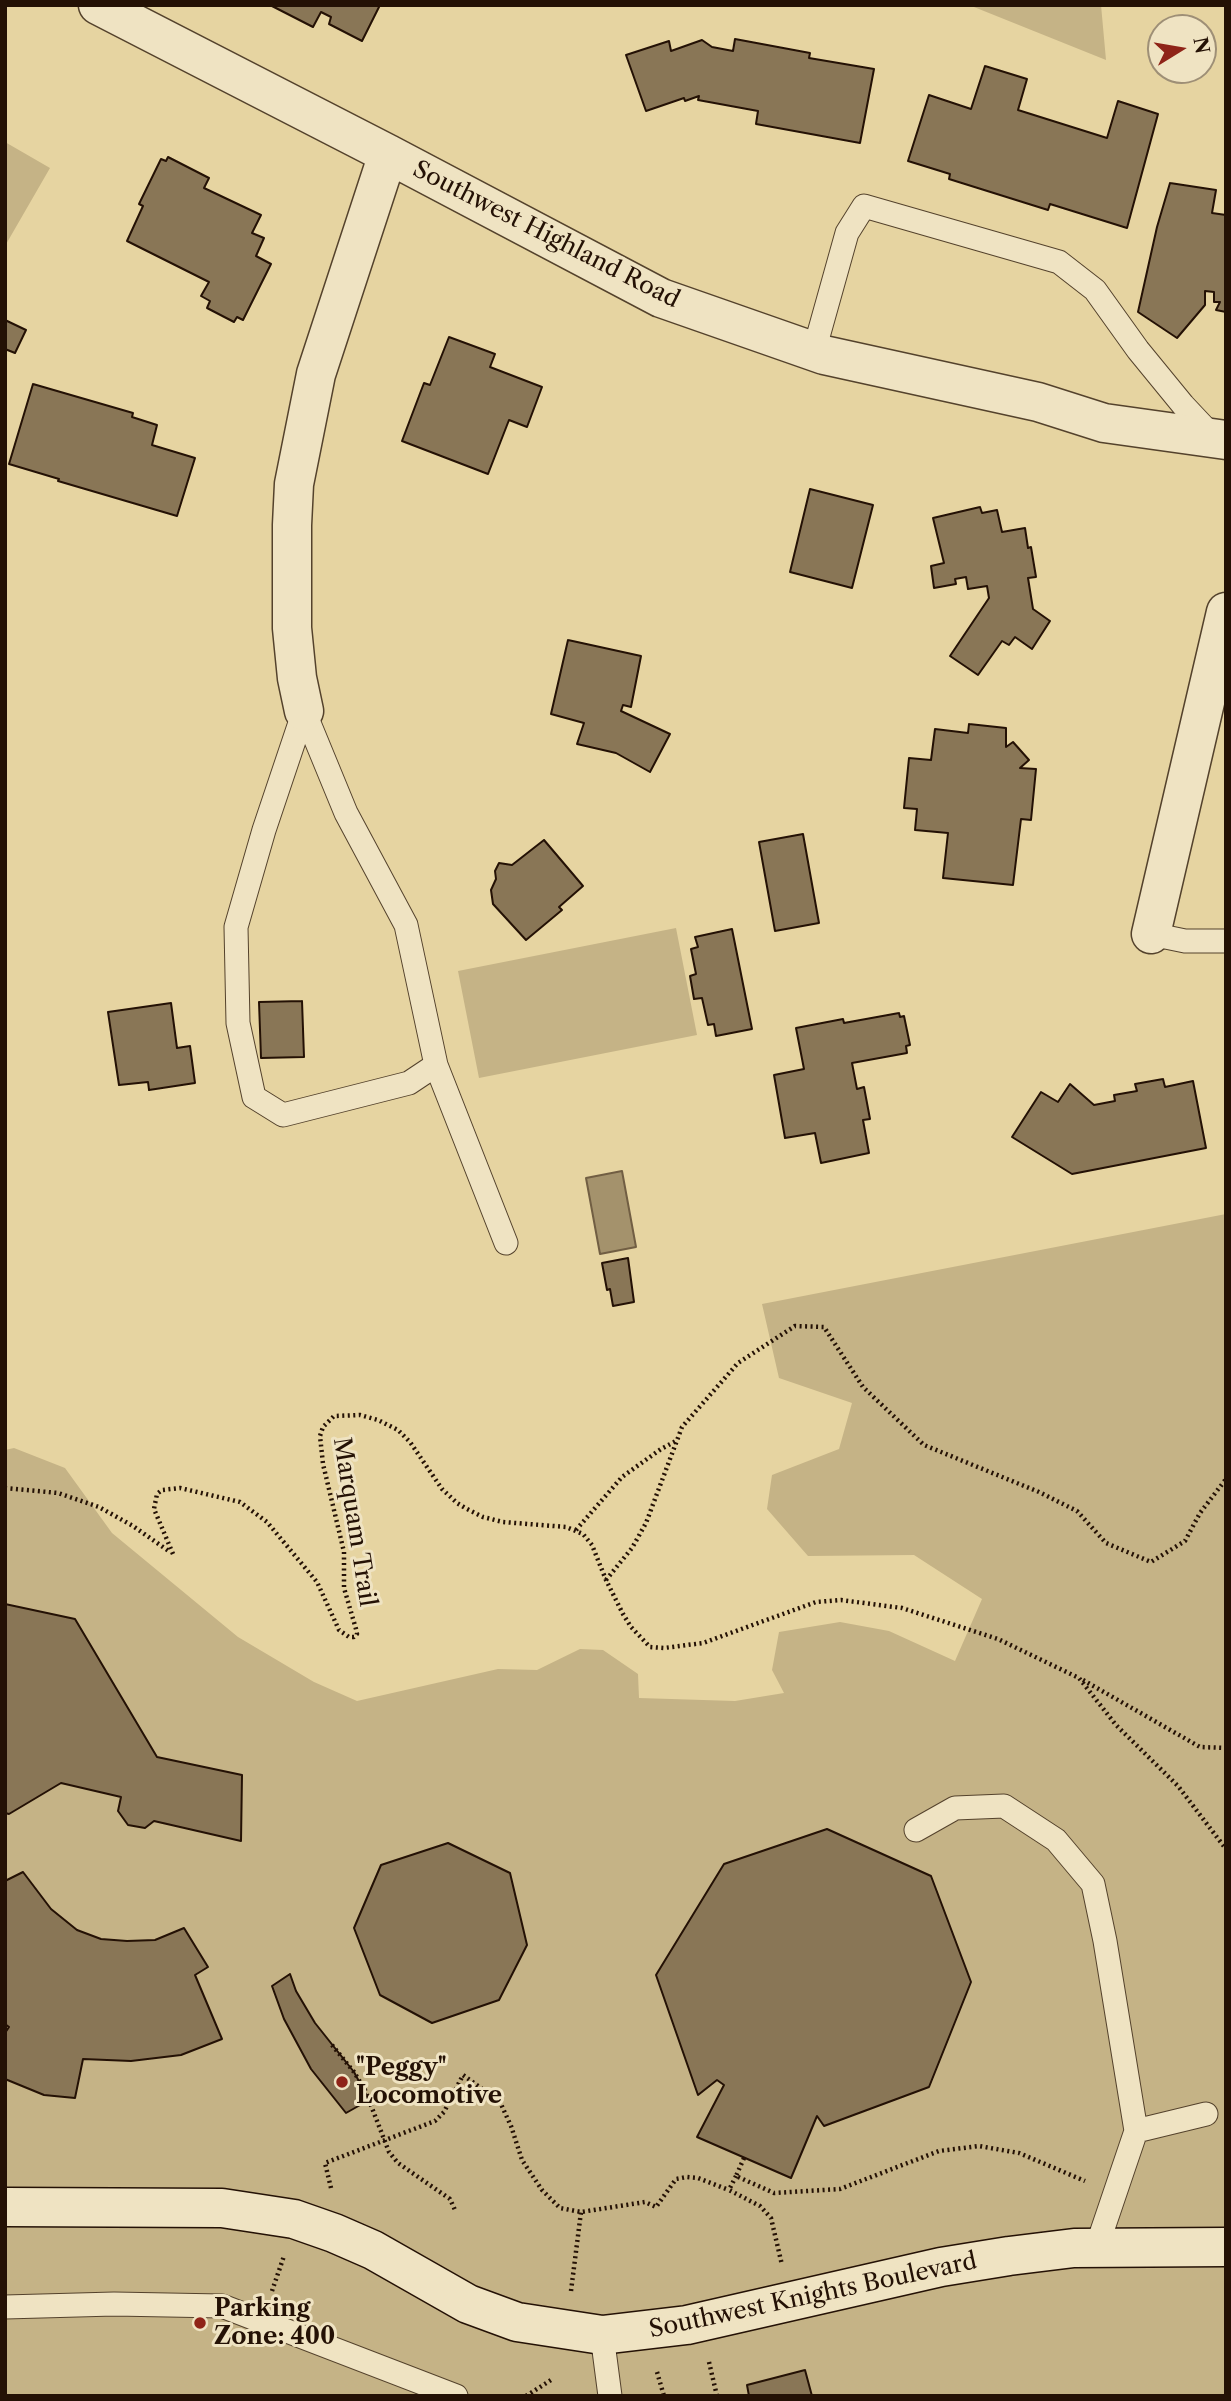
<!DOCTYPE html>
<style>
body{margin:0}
#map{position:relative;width:1231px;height:2401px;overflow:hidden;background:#e6d4a1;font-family:"Libre Caslon Text",serif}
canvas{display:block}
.frame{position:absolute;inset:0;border:7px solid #241105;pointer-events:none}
.north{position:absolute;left:1147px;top:14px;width:70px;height:70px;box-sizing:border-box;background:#efe3c2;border:2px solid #9e8f76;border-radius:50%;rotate:79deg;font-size:19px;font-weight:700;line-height:28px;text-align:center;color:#241105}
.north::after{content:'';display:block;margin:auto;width:24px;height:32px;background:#8f2418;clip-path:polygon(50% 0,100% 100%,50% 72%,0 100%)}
</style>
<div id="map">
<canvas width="1231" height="2401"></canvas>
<div class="frame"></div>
<div class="north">N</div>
</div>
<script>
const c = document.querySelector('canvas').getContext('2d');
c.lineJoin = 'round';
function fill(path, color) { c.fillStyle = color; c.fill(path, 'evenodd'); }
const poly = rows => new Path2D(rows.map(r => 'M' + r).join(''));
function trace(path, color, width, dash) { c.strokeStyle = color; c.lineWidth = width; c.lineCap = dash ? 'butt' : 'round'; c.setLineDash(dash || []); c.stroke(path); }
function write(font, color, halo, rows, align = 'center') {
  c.font = font + ' "Libre Caslon Text",serif'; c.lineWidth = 6; c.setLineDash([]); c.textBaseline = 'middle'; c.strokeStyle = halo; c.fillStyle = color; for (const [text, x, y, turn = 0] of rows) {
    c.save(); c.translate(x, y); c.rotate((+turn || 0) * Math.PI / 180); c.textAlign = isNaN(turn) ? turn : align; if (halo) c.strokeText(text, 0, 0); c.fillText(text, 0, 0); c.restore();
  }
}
fill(poly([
 [969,5,1101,5,1106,60],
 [5,142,50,168,5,246],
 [676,928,697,1035,479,1078,458,971],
 [1226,1214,1226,2396,5,2396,5,1450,14,1448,65,1468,112,1533,238,1637,314,1682,357,1701,498,1669,537,1670,580,1649,603,1650,638,1674,639,1698,735,1701,784,1693,772,1670,779,1632,840,1622,889,1631,955,1661,982,1599,914,1555,808,1556,767,1509,772,1475,839,1449,852,1403,779,1378,762,1304]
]), '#c5b386');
const water = poly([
 [622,1171,636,1247,600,1254,586,1178,622,1171]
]);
fill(water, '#a4926c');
trace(water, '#715e43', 2);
const building = poly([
 [270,5,380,5,362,41,329,24,331,17,321,12,313,27,270,5],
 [735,39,810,53,809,58,874,69,860,143,756,124,758,111,698,100,699,96,685,101,684,98,646,111,626,55,669,41,671,51,702,40,712,47,733,51,735,39],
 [985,66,1027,79,1018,110,1107,138,1118,101,1158,114,1127,228,1050,204,1048,210,949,179,950,174,908,161,929,95,971,109,985,66],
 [168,157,209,178,204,188,261,215,252,233,264,238,256,256,271,264,243,320,237,317,234,322,207,308,210,301,201,296,209,282,127,241,143,206,139,204,161,159,166,161,168,157],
 [1170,183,1216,190,1212,213,1226,215,1226,312,1216,310,1220,302,1214,302,1214,292,1205,291,1205,305,1177,338,1138,312,1157,227,1170,183],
 [5,320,26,330,15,353,5,349,5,320],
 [449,337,495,354,490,367,542,387,527,427,509,420,488,474,402,441,424,383,430,385,449,337],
 [33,384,133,413,132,417,157,425,152,445,195,458,177,516,58,481,59,479,9,464,33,384],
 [810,489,873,505,852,588,790,572,810,489],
 [980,507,982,513,997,510,1002,532,1025,528,1028,548,1031,547,1036,577,1028,578,1033,609,1050,621,1032,649,1015,637,1009,645,1002,641,978,675,950,656,989,598,987,586,968,589,966,577,955,579,956,584,934,588,931,566,944,563,933,518,980,507],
 [568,640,641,656,631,707,623,705,621,711,670,734,650,772,616,753,577,744,584,723,551,714,568,640],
 [969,724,1006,728,1006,747,1013,742,1029,760,1020,768,1036,769,1031,820,1021,819,1013,885,943,878,948,833,915,830,917,809,904,808,909,758,931,760,935,729,968,733,969,724],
 [803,834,819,923,775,931,759,842,803,834],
 [544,840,583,886,559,907,562,910,526,940,493,904,491,890,496,879,495,871,499,863,512,865,544,840],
 [732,929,752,1029,716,1036,714,1024,708,1025,702,998,694,999,690,976,696,974,691,949,698,947,695,937,732,929],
 [302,1001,304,1057,261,1058,259,1002,302,1001],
 [171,1003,177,1048,190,1046,195,1083,149,1090,148,1082,119,1085,108,1012,171,1003],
 [899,1013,900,1017,904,1016,910,1045,906,1046,907,1053,852,1063,857,1089,864,1087,870,1119,863,1120,869,1153,821,1163,815,1133,785,1138,774,1075,804,1069,796,1028,843,1019,844,1023,899,1013],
 [1163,1079,1165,1087,1193,1081,1206,1148,1072,1174,1012,1137,1041,1092,1058,1102,1070,1084,1094,1105,1115,1101,1114,1095,1137,1091,1135,1084,1163,1079],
 [628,1258,634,1302,613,1306,610,1289,607,1290,602,1263,628,1258],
 [5,1604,75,1619,157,1757,242,1775,241,1841,154,1821,145,1828,128,1825,118,1811,121,1797,61,1783,9,1814,5,1813,5,1604],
 [827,1829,931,1876,971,1982,929,2087,824,2126,817,2116,791,2178,697,2137,724,2085,717,2080,698,2095,656,1975,724,1864,827,1829],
 [448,1843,510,1873,527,1945,499,2000,432,2023,380,1995,354,1928,381,1865,448,1843],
 [23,1872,51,1909,77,1930,101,1939,127,1941,155,1940,184,1928,208,1967,195,1975,222,2039,181,2055,131,2061,83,2059,75,2098,44,2095,5,2079,5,2033,9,2027,5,2024,5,1881,23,1872],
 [290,1974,296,1991,315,2023,354,2072,369,2100,346,2113,311,2069,284,2019,272,1986,290,1974],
 [805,2370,812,2396,749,2396,747,2385,805,2370]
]);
fill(building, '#897656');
trace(building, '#241105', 2);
const lane = poly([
 [814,351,847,233,864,206,1059,262,1095,290,1138,350,1183,405,1215,439],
 [304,711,264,830,236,927,238,1023,254,1097,283,1115,409,1083,436,1065],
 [304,711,346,813,406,925,436,1065,506,1243],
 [1151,934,1185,941,1226,941],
 [916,1830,955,1808,1004,1806,1056,1840,1093,1884,1105,1941,1136,2131,1096,2249],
 [1136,2131,1206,2114],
 [5,2307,114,2304,222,2306,456,2396],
 [602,2335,610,2396]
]);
const street = poly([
 [98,5,388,154,661,298,824,355,1038,402,1104,423,1226,440],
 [304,711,297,678,292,628,292,525,294,484,316,374,388,154],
 [1151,934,1226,612]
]);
const secondary = poly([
 [5,2207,222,2208,294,2219,334,2233,373,2250,468,2304,517,2322,602,2335,687,2325,941,2267,1009,2256,1074,2248,1226,2247]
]);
trace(lane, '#54422c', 25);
trace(street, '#54422c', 41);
trace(secondary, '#241105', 41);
trace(poly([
 [5,1488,58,1493,99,1507,133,1526,170,1552],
 [576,1530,622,1477,661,1449,676,1441],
 [173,1554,154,1509,157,1494,162,1490,180,1488,240,1502,267,1522,317,1582,339,1630,349,1637,354,1637,357,1634,356,1629,344,1588,344,1552,323,1464,320,1436,323,1427,334,1416,360,1415,378,1420,398,1430,410,1442,442,1489,457,1503,467,1509,483,1517,503,1522,566,1527,583,1534,592,1545,606,1580,623,1614,631,1627,650,1647,664,1648,703,1643,816,1602,841,1600,902,1608,998,1639,1079,1678,1116,1725,1178,1786,1226,1849],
 [606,1580,632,1548,646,1523,682,1427,738,1363,795,1326,824,1327,863,1387,924,1445,1039,1492,1077,1511,1106,1543,1151,1562,1185,1541,1200,1513,1226,1479],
 [1083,1680,1200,1747,1226,1748],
 [332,2045,354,2072,365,2090,389,2152,398,2163,450,2199,455,2210],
 [744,2158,736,2176,774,2193,840,2189,939,2151,979,2146,1019,2153,1085,2181],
 [736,2176,729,2190,760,2206,771,2218,782,2265],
 [331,2188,325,2163,435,2121,444,2112,463,2075,500,2102,511,2126,522,2160,542,2190,560,2208,581,2212,645,2202,656,2207,676,2179,687,2177,698,2178,729,2190],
 [272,2291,284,2256],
 [571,2291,581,2212],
 [709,2362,717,2396],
 [657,2372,664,2396],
 [526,2396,551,2380]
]), '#241105', 4.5, [2, 3.5]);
trace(lane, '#efe3c2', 23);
trace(street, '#efe3c2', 38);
trace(secondary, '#efe3c2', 38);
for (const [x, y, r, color] of [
 [342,2082,7,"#8f2418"],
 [200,2323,7,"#8f2418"]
]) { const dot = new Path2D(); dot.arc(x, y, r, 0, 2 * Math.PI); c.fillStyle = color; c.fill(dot); trace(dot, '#efe3c2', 2.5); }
write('24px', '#241105', '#efe3c2', [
 ["Southwest Highland Road",546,235,27],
 ["Marquam Trail",354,1522,81],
 ["Southwest Knights Boulevard",813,2296,-12]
]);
write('bold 24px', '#241105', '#efe3c2', [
 ["\"Peggy\"",356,2068],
 ["Locomotive",356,2096],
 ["Parking",214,2309],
 ["Zone: 400",214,2337]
], 'left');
</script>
